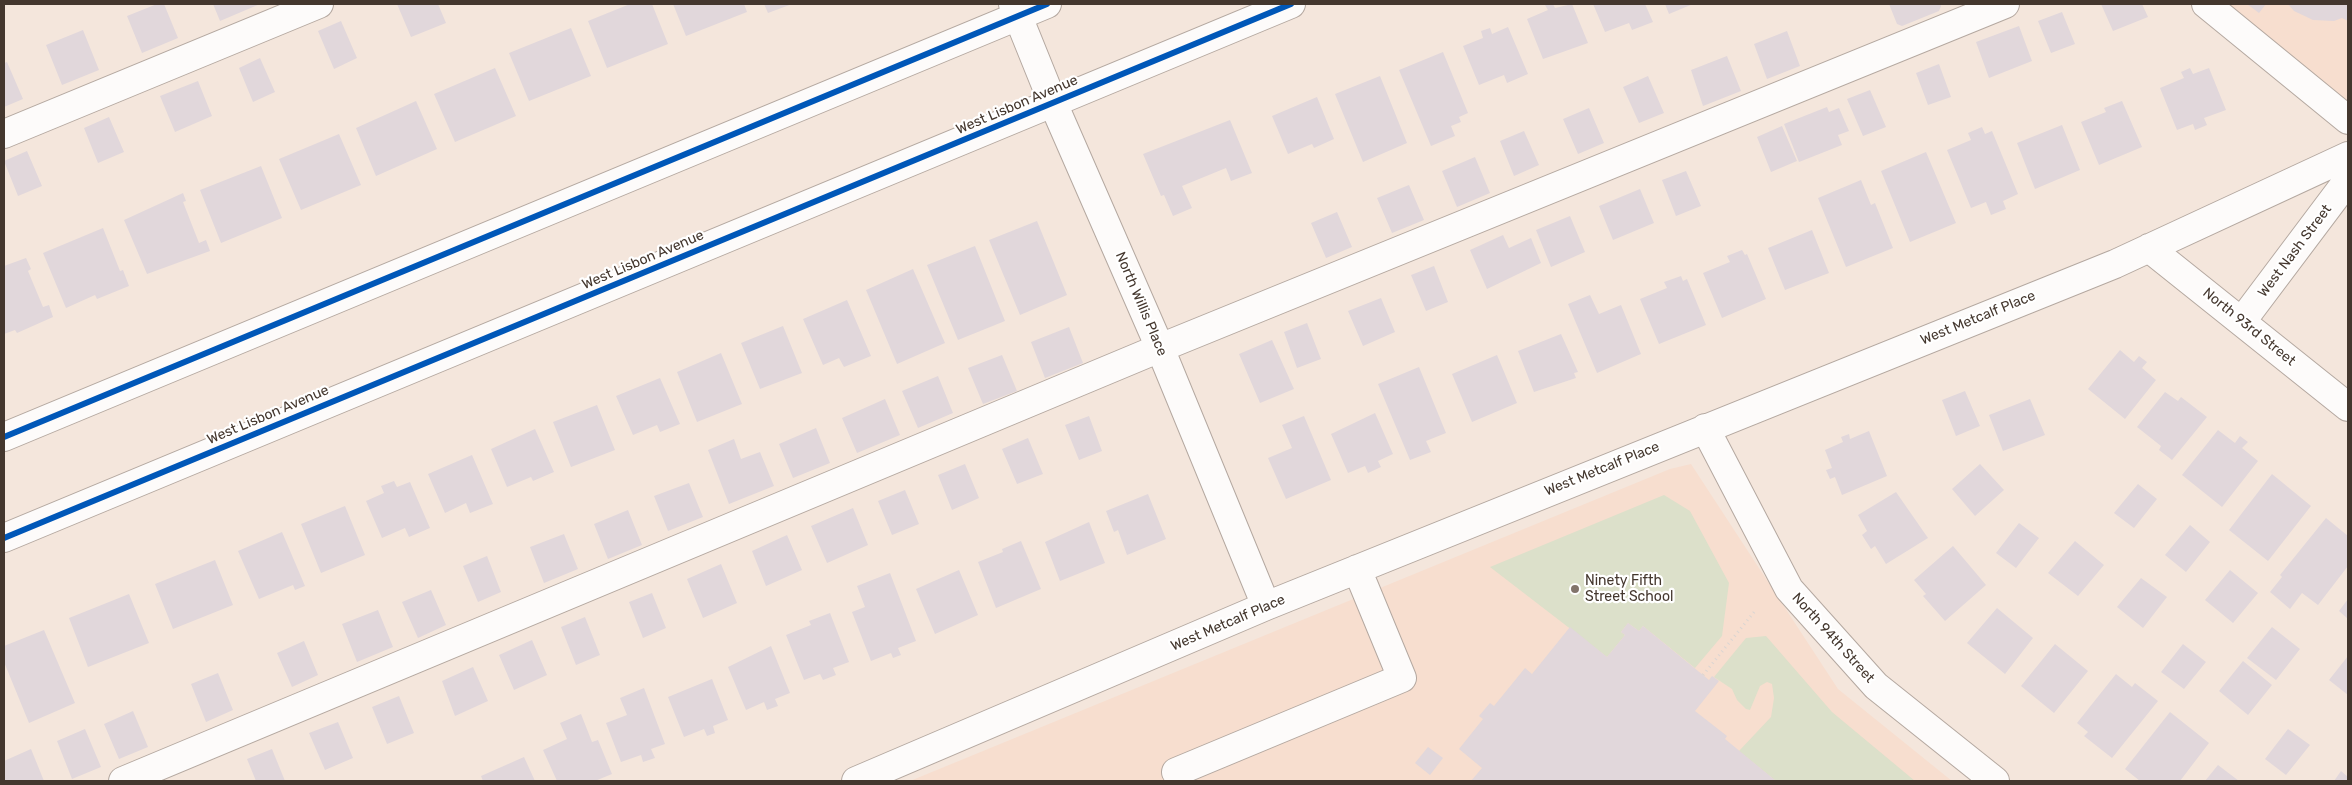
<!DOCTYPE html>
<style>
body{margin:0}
#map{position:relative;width:2352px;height:785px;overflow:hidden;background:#f4e6dc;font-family:Rubik,sans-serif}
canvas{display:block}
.frame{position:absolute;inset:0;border:5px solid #44372e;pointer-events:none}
</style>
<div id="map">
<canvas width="2352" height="785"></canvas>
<div class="frame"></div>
</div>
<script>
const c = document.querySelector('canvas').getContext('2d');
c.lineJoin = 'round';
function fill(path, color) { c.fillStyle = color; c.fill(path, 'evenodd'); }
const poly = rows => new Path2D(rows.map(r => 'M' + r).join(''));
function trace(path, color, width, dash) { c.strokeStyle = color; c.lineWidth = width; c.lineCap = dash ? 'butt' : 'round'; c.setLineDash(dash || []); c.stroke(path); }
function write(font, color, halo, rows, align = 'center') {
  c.font = font + ' Rubik,sans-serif'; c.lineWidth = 4.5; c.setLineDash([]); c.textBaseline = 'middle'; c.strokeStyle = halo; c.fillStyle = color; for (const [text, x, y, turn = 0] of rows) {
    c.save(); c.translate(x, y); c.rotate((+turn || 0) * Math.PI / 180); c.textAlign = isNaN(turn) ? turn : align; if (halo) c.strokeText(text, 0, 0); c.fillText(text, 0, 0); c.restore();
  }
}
fill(poly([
 [2221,4,2348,4,2348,112],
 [1691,464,1838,689,1952,781,910,781,1670,469]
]), '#f7decf');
fill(poly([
 [1664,495,1690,511,1729,583,1722,636,1695,668,1643,626,1639,631,1628,623,1621,632,1625,635,1607,657,1490,567],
 [1766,636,1832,712,1915,781,1776,781,1739,751,1771,717,1774,698,1772,684,1767,682,1760,686,1750,710,1746,709,1737,700,1732,689,1714,677,1746,638]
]), '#dce0ca');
fill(poly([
 [157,4,164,4,178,38,142,53,127,16],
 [213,4,260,4,220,21],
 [397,4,438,4,446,23,411,37],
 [630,4,652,4,668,44,607,68,588,21],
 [673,4,744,4,747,12,686,36],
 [764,4,792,4,768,13],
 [1553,4,1555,8,1572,4,1588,43,1543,59,1527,19,1548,10,1545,5],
 [1593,4,1645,4,1653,22,1632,30,1629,23,1605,32],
 [1665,4,1693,4,1669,14],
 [1889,4,1940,4,1941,6,1939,11,1902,26,1897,24],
 [2101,4,2142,4,2148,17,2113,31],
 [2247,4,2266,4,2259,13],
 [2288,4,2348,4,2348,21,2342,18,2334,21,2313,20,2294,11],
 [2062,12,2075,44,2051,53,2038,21],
 [341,21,357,58,334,69,318,31],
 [2019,26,2032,61,1989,78,1976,42],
 [1508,27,1528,74,1507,83,1504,75,1479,85,1463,46,1483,38,1481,31,1490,28,1492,34],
 [571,28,591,76,529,101,509,53],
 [83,30,99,70,62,85,46,45],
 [1787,31,1800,66,1767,79,1754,44],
 [1443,52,1468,113,1459,117,1461,122,1451,126,1455,136,1431,146,1399,70],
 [1727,56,1741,91,1703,106,1691,70],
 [260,58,275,92,253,102,239,68],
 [7,62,23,99,4,107,4,63],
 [1939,64,1951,97,1928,105,1916,73],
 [495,68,516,116,455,142,434,94],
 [2190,68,2193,74,2209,68,2226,110,2204,118,2207,125,2195,130,2193,124,2177,130,2160,88,2184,78,2181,72],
 [1380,76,1407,143,1363,162,1335,94],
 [1648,76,1664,113,1639,123,1623,87],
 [198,81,212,116,175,132,160,96],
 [1870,90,1886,127,1863,136,1847,99],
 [1317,97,1334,139,1314,148,1312,144,1288,154,1272,116],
 [416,101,437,149,376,176,356,128],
 [2122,101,2142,147,2099,165,2081,122,2106,112,2104,108],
 [1827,107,1829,112,1839,108,1849,131,1838,135,1842,145,1799,162,1784,124],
 [1589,108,1604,143,1578,154,1563,119],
 [109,117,124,152,98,163,84,128],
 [1230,120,1252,173,1231,181,1226,168,1182,186,1192,208,1173,216,1164,195,1161,196,1143,154],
 [2062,125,2080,170,2035,189,2017,143],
 [1782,126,1797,161,1771,172,1757,137],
 [1982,127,1985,134,1992,131,2018,194,2003,201,2006,209,1991,215,1986,202,1971,208,1947,150,1971,140,1968,133],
 [1524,131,1539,165,1514,176,1500,141],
 [339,134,361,185,301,210,279,159],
 [27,151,42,186,18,196,4,161],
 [1926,152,1956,223,1910,242,1881,171],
 [1475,157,1490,193,1457,207,1442,171],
 [261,166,282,218,221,243,200,190],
 [1686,171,1701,206,1676,216,1662,180],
 [1861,180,1871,205,1875,203,1893,248,1846,267,1818,198],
 [1409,185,1424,220,1392,233,1377,198],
 [1640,189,1654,223,1613,240,1599,206],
 [183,193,186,201,183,202,199,243,206,240,210,251,147,274,124,220],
 [1337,212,1352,247,1326,258,1311,223],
 [1570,216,1585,252,1551,267,1536,230],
 [1037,221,1067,295,1020,315,989,240],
 [103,228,120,271,123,270,129,286,97,299,95,295,66,308,43,253],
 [1812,230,1829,273,1785,290,1768,248],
 [1503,235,1509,248,1531,238,1541,263,1487,289,1470,250],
 [975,246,1005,321,958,340,927,265],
 [1742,250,1745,255,1747,254,1766,299,1722,318,1703,273,1730,262,1727,256],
 [26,258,31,269,28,271,43,307,49,305,53,317,17,333,15,330,4,334,4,266],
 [1434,266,1448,302,1426,311,1411,275],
 [913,269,945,343,897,364,866,290],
 [1681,276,1683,281,1687,279,1706,325,1659,344,1640,299,1667,288,1664,282],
 [1590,295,1599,314,1621,305,1641,354,1597,373,1568,304],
 [1381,298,1395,332,1363,346,1348,311],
 [847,300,871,356,844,367,839,358,823,365,803,319],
 [1307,323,1321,359,1297,368,1284,332],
 [783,326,802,373,760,389,741,343],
 [1069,327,1083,363,1045,378,1031,342],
 [1561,334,1578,372,1574,373,1576,378,1534,392,1518,351],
 [1272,340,1294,389,1260,403,1239,354],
 [2120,350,2134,362,2139,356,2147,362,2142,368,2156,380,2125,419,2088,389],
 [721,353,742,404,697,422,677,372],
 [1002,355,1017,391,983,404,968,368],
 [1497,355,1517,403,1472,422,1452,374],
 [1419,367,1446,433,1426,441,1431,452,1410,460,1378,384],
 [938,376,953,413,918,428,902,391],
 [660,378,680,424,660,432,657,425,633,435,616,396],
 [1965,391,1980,426,1956,436,1942,400],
 [2165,392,2178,401,2181,397,2207,417,2172,460,2159,450,2161,446,2137,427],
 [885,399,900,435,857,453,842,418],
 [2030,399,2045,435,2003,451,1989,415],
 [597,405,615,450,571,467,553,422],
 [1375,413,1393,454,1378,461,1381,467,1368,473,1365,466,1348,473,1331,434],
 [1089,416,1102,451,1079,460,1065,425],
 [1304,416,1331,480,1286,499,1268,458,1292,448,1282,425],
 [816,428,830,463,793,478,779,444],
 [535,429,554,472,533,481,531,477,507,487,491,449],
 [2218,430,2235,443,2240,436,2248,442,2242,448,2258,461,2222,507,2182,475],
 [1869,431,1887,476,1842,495,1835,477,1830,479,1826,470,1832,468,1825,450,1843,442,1841,437,1849,434,1850,439],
 [1028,438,1043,474,1017,484,1002,449],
 [734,439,741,459,760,452,774,486,729,504,708,450],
 [472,455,493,504,470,513,466,503,445,513,428,474],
 [965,464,979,498,952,510,938,475],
 [1980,464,2004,490,1975,516,1952,489],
 [2272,474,2311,506,2268,561,2229,530],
 [394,481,397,487,410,482,430,528,409,537,405,528,382,538,366,501,384,493,381,486],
 [689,483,703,517,668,531,654,496],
 [2138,484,2157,499,2134,528,2114,513],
 [905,490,919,524,892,535,878,501],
 [1896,492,1928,538,1886,564,1875,546,1871,549,1862,535,1867,531,1858,515],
 [1148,494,1166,539,1127,555,1118,530,1114,532,1106,511],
 [345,506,365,555,321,573,301,524],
 [853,508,868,545,827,563,811,526],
 [628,510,642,545,608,559,594,524],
 [2326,518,2348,536,2348,566,2318,605,2302,593,2290,609,2270,592,2282,577,2280,575],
 [1089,522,1105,563,1060,581,1045,542],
 [2019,523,2039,538,2016,568,1996,553],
 [2190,525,2210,542,2186,572,2165,555],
 [282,532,305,586,295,590,293,585,259,599,238,551],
 [564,534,578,569,544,583,530,547],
 [787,535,802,570,766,586,752,551],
 [1021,541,1041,589,996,608,978,562,1003,552,1002,549],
 [2075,541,2104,565,2078,596,2048,573],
 [1953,546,1986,585,1945,621,1923,596,1926,594,1914,580],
 [487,556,501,592,478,602,463,566],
 [215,560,233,605,173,629,155,584],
 [721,564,737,603,703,618,687,579],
 [959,570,978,615,935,634,916,589],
 [2230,570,2258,593,2233,623,2205,600],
 [890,573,916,641,898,648,901,655,893,658,891,653,871,661,852,612,865,607,857,586],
 [2141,578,2167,597,2143,628,2117,607],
 [431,590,446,625,418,638,402,602],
 [652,593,666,628,643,638,629,602],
 [129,594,149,643,88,667,69,618],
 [2348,599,2348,619,2339,611],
 [1997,608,2033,638,2005,674,1967,643],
 [378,610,393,647,357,662,342,624],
 [830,613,849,662,833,668,836,675,823,680,820,674,804,680,786,635,811,625,809,621],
 [585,617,600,655,576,665,561,627],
 [1628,623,1639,631,1643,626,1709,680,1712,676,1719,681,1695,711,1727,736,1725,739,1776,781,1471,781,1482,768,1459,749,1483,719,1479,716,1490,703,1494,706,1525,668,1532,674,1570,627,1607,657,1625,635,1621,632],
 [2272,627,2300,649,2276,680,2247,658],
 [44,630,75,703,29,723,4,662,4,646],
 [532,640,547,675,514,690,499,655],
 [304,641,318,675,292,687,277,653],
 [2055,644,2088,671,2054,713,2021,686],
 [2183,644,2206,662,2184,689,2161,672],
 [771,646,790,693,775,699,778,706,767,710,764,702,746,710,728,667],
 [2348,656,2348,695,2329,680],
 [2243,661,2272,685,2248,715,2219,691],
 [473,667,488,701,455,716,442,681],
 [218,673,233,710,206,722,191,684],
 [2116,674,2132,687,2135,683,2158,701,2112,758,2084,736,2088,732,2077,723],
 [712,679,728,720,713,726,715,733,707,736,704,729,684,737,668,697],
 [644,688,665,744,651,749,655,758,643,762,641,755,621,762,606,723,627,715,620,698],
 [399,696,414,733,387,744,372,707],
 [133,711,148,747,119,759,104,724],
 [2170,712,2209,743,2180,781,2140,781,2125,769],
 [581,714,592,742,598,740,612,774,595,781,557,781,543,750,567,739,560,723],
 [338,722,353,758,325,770,309,733],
 [85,729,101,767,72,779,57,741],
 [2288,729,2310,745,2286,775,2265,759],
 [1428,747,1443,758,1430,775,1415,763],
 [31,749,44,781,4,781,4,761],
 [272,749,285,781,256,781,247,759],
 [524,757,535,781,483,781,481,776],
 [2218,765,2239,781,2205,781],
 [2341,771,2348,777,2348,781,2334,781]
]), '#e1d7db');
const minor = poly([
 [1013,4,1053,103,1160,348,1266,606],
 [2206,4,2348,120],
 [4,134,319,4],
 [2149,248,2348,407],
 [2242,321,2348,180],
 [1705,428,1789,589,1876,686,1995,781],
 [1176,772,1402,678,1357,569],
 [123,781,1160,348,2005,4],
 [856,781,1266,606,2115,264,2348,156]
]);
const major = poly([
 [4,437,1047,4],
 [4,538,1291,4]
]);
trace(minor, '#b4a8a0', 30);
trace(major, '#b4a8a0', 30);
trace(poly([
 [1703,675,1755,611]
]), '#dad5d2', 3, [1, 4]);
trace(minor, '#fdfbfa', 28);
trace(major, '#fdfbfa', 28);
trace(poly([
 [4,437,1047,4],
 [4,538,1291,4]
]), '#0057b8', 6);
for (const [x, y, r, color] of [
 [1575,589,5,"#82746b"]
]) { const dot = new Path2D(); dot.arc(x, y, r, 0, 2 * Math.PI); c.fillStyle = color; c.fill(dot); trace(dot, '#fff', 2); }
write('14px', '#44372e', '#fff', [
 ["West Lisbon Avenue",1017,105,-23],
 ["West Nash Street",2295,251,-53],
 ["West Lisbon Avenue",643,260,-23],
 ["North Willis Place",1141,304,67],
 ["West Metcalf Place",1978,318,-22],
 ["North 93rd Street",2249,327,39],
 ["West Lisbon Avenue",268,415,-23],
 ["West Metcalf Place",1602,469,-22],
 ["West Metcalf Place",1228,623,-23],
 ["North 94th Street",1833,638,48]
]);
write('14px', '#44372e', '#fff', [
 ["Ninety Fifth",1585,581],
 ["Street School",1585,597]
], 'left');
</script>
